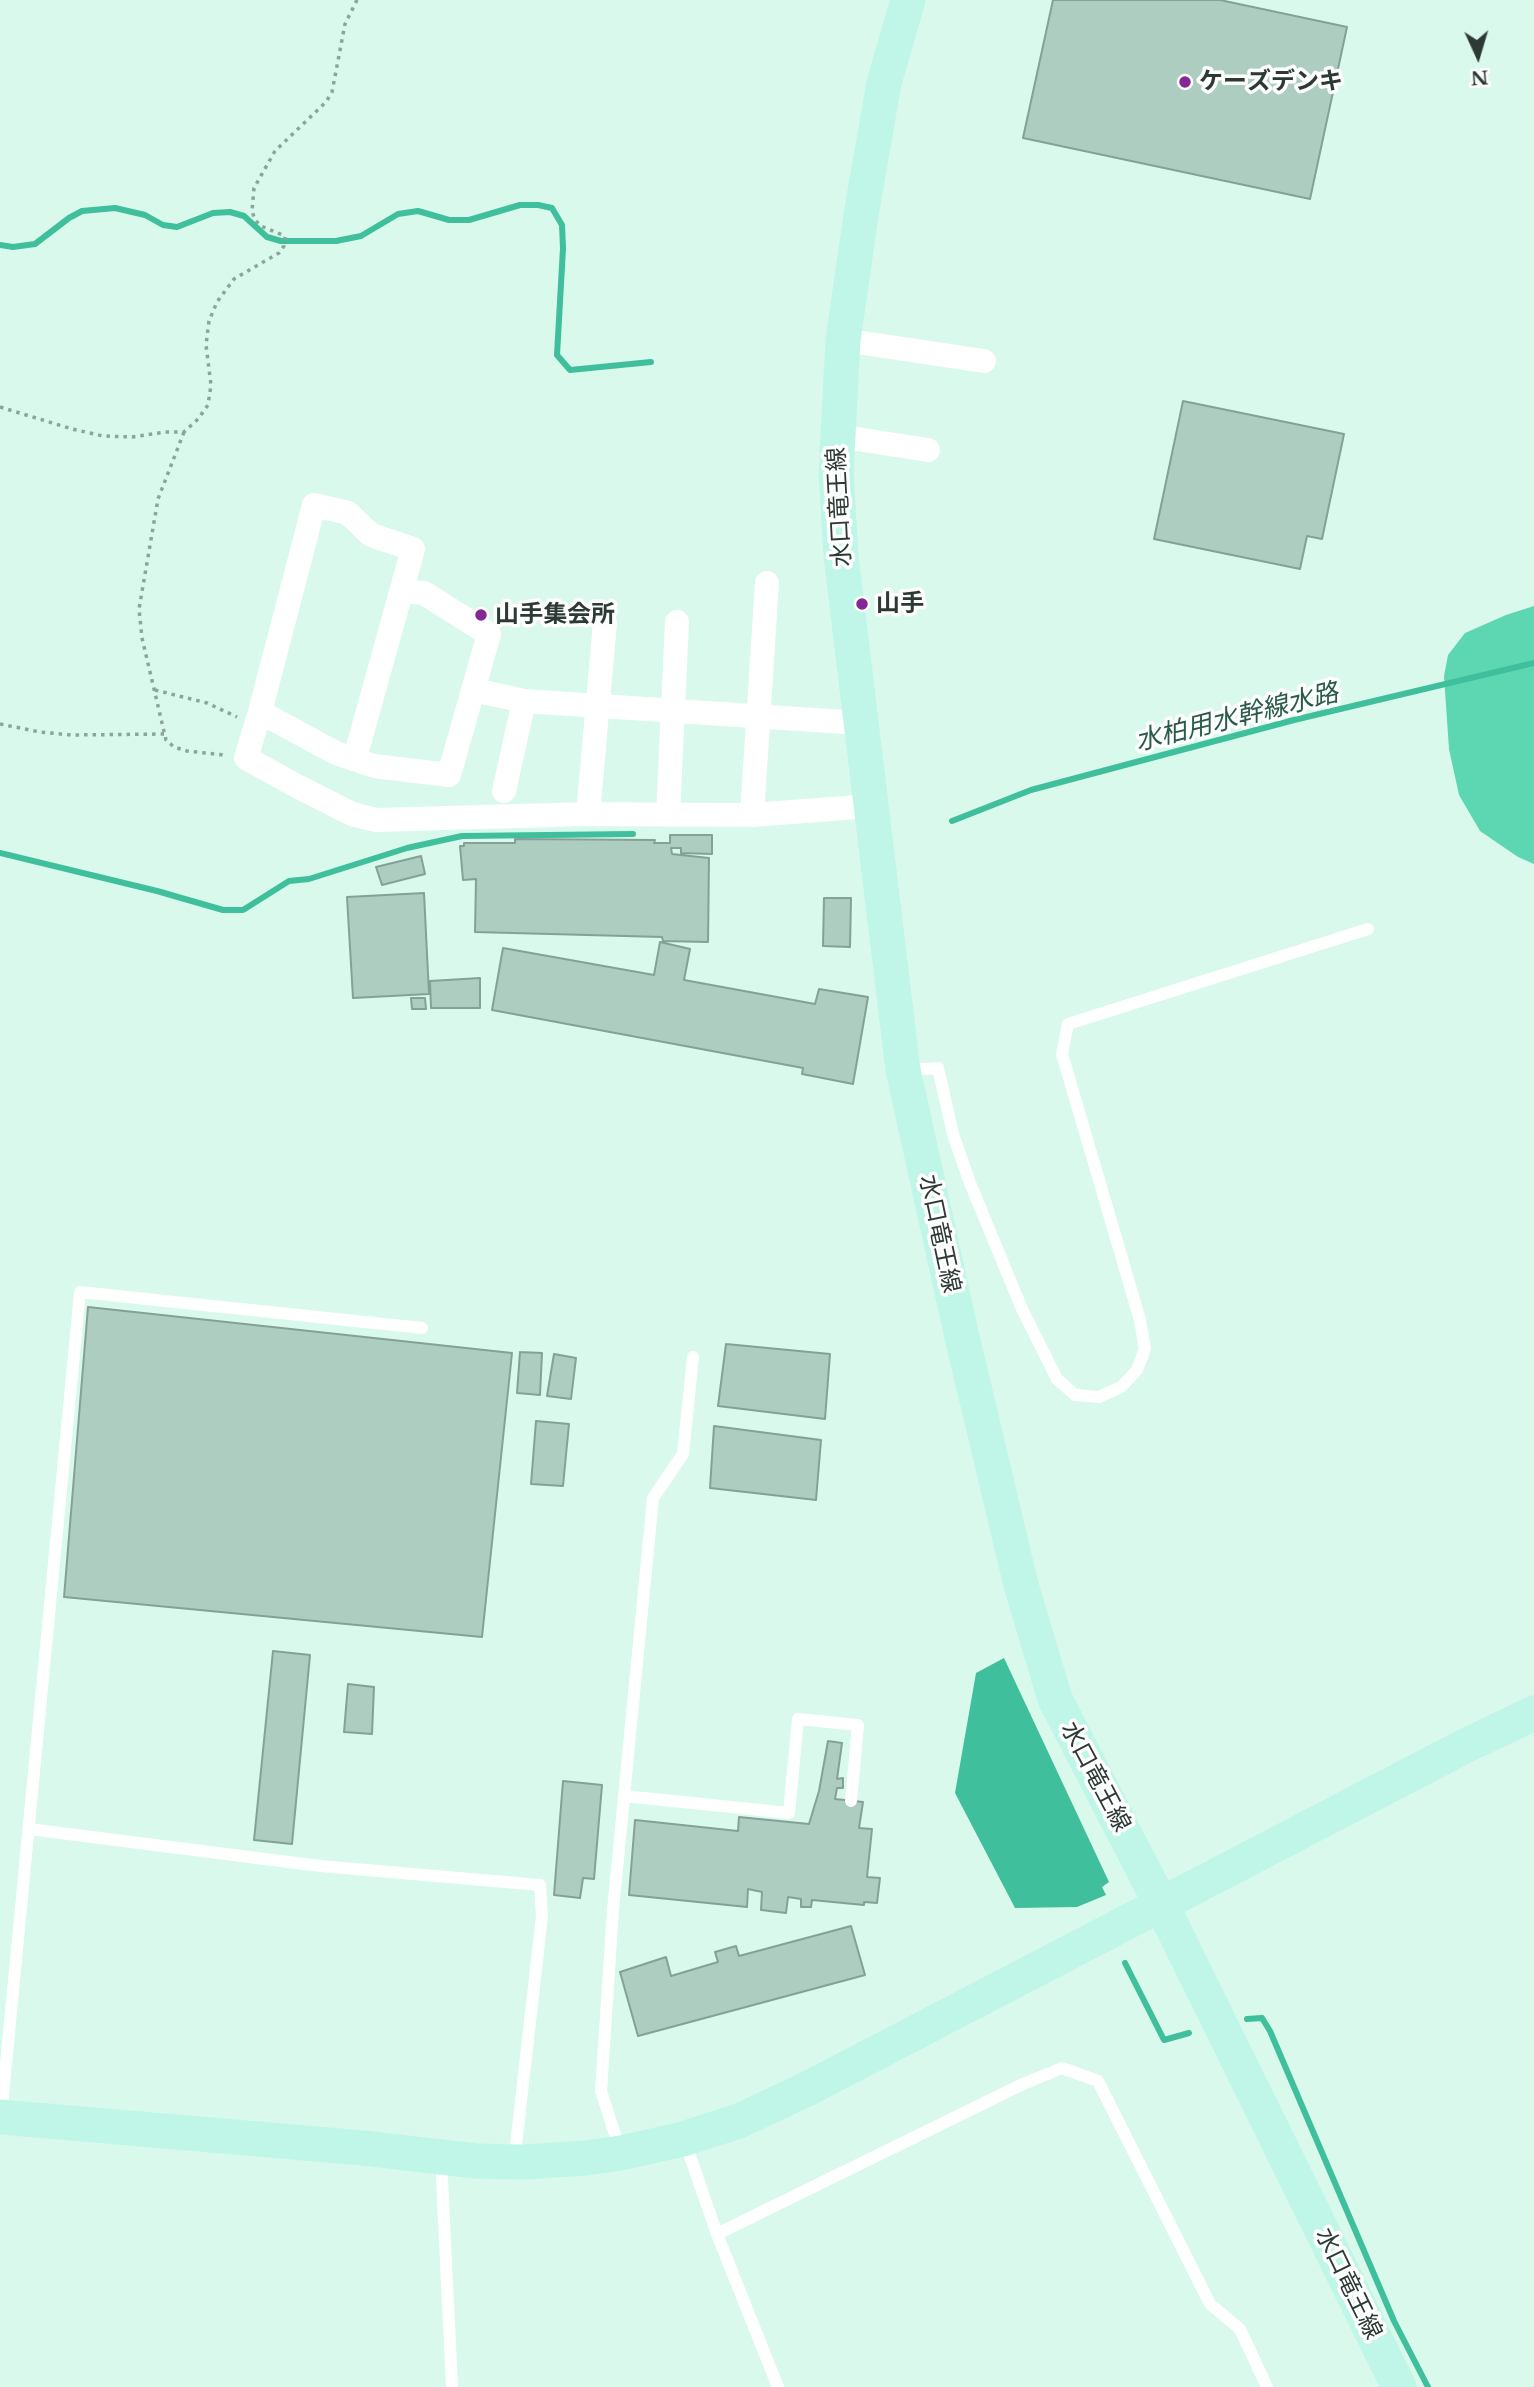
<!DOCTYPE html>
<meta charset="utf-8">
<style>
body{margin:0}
#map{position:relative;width:1534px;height:2387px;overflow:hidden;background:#d9f9ed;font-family:"Libre Baskerville",serif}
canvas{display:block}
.north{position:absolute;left:1443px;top:21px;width:70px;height:70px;-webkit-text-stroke:5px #fdfdfd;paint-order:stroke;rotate:176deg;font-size:19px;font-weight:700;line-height:28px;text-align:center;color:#2c3934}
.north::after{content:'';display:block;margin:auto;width:24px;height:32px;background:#2c3934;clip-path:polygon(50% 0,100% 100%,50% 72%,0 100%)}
</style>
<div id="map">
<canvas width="1534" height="2387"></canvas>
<div class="north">N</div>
</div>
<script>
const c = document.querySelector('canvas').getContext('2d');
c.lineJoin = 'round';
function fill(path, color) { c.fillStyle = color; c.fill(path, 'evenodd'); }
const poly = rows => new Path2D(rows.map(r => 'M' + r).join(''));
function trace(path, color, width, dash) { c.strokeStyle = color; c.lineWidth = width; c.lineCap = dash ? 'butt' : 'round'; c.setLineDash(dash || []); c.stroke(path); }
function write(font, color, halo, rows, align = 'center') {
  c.font = font + ' "Libre Baskerville","Noto Sans JP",serif'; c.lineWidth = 7; c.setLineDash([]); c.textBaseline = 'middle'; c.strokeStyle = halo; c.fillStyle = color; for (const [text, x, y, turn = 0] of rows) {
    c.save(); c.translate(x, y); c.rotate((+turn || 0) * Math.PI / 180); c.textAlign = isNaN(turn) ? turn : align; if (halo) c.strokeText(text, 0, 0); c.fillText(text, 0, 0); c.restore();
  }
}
fill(poly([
 [1534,606,1534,864,1518,857,1480,831,1459,795,1449,749,1444,676,1448,655,1465,633,1506,615]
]), '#5cd7b2');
fill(poly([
 [1004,1658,1109,1882,1102,1887,1106,1895,1077,1907,1015,1908,955,1793,976,1673]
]), '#3fbf9b');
trace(poly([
 [0,245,13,247,35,244,69,218,82,211,115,208,145,215,163,225,177,227,213,213,230,212,244,216,267,237,281,241,336,241,361,236,398,214,418,211,449,220,469,220,520,205,538,205,552,208,562,225,563,248,557,355,570,370,651,362],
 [952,821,1031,790,1294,720,1534,663],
 [0,853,157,891,223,910,243,910,289,881,309,879,407,848,462,836,633,834],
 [1125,1963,1164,2040,1189,2033],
 [1247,2019,1262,2018,1270,2031,1394,2321,1428,2387]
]), '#3fbf9b', 6);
const building = poly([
 [1053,0,1220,0,1347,27,1310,199,1023,138,1053,0],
 [1183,401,1344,434,1322,539,1307,536,1300,569,1154,539,1183,401],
 [670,835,712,835,712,854,681,853,681,848,671,848,672,854,709,858,708,942,663,941,662,937,475,932,476,879,463,880,460,846,464,846,464,843,515,843,515,839,655,840,654,843,670,843,670,835],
 [421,856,425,874,382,885,376,867,421,856],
 [424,893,429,994,353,998,347,897,424,893],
 [824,898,851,898,850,947,823,946,824,898],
 [660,942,690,949,684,980,815,1004,819,989,868,997,853,1084,802,1074,803,1068,492,1010,503,948,654,975,660,942],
 [480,978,480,1008,431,1008,430,981,480,978],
 [411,998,425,998,426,1009,412,1009,411,998],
 [88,1307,512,1353,482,1637,64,1597,88,1307],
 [726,1344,830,1354,825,1419,718,1406,726,1344],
 [520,1352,542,1353,540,1395,517,1393,520,1352],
 [554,1354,576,1358,571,1399,547,1396,554,1354],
 [536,1421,569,1424,563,1486,531,1484,536,1421],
 [714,1426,821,1440,816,1500,710,1488,714,1426],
 [273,1651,310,1655,292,1844,254,1840,273,1651],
 [348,1684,374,1687,372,1734,344,1732,348,1684],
 [828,1741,842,1743,837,1779,843,1778,843,1788,837,1788,835,1799,863,1802,859,1828,872,1829,867,1877,880,1878,877,1903,864,1902,864,1905,812,1900,811,1907,801,1907,801,1899,788,1897,786,1913,761,1910,762,1892,748,1889,747,1907,629,1895,635,1820,738,1831,739,1817,809,1824,819,1791,828,1741],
 [563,1781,602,1785,594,1879,583,1878,580,1898,554,1895,563,1781],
 [851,1926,865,1975,638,2036,620,1972,666,1957,671,1976,718,1962,715,1952,736,1946,739,1956,851,1926]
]);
fill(building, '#aecdc1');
trace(building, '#84a196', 2);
trace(poly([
 [0,407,72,429,103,436,132,437,165,432,184,432,198,419,208,405,211,385,206,345,209,321,217,302,234,279,279,253,284,246,285,236,261,226,255,220,252,211,254,188,275,151,326,102,332,92,345,24,357,0],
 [184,432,158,499,139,609,142,638,166,740,174,747,187,751,224,755],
 [155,690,207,703,237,717],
 [0,724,40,732,71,735,164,734]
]), '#8ca49b', 3.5, [3.5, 5]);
trace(poly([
 [907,1070,938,1068,953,1134,970,1183,1022,1309,1057,1379,1075,1395,1099,1397,1121,1387,1137,1370,1145,1349,1140,1320,1062,1054,1068,1024,1368,929],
 [624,1796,789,1813,798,1719,858,1725,851,1801],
 [29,1829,320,1866,540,1885,542,1916,516,2145,517,2160],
 [1,2116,80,1292,422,1328],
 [685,2142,717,2234,778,2387],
 [620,2150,601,2091,613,1910,653,1498,683,1454,693,1357],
 [441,2158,452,2387],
 [717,2234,1023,2084,1062,2068,1098,2081,1210,2304,1240,2329,1267,2387]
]), '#fff', 12);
trace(poly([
 [843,340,984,361],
 [837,436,928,450],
 [474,690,524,701,860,723],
 [260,712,336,753,374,766,449,775,489,634,424,593,402,591],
 [355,758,413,549,371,535,348,513,314,505,260,712,246,758,293,784,352,814,376,820,588,814,752,815,871,806],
 [504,791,524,701],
 [588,814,605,623],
 [668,815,677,622],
 [752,815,767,583]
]), '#fff', 24);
trace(poly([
 [908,0,884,83,861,215,843,340,836,474,841,556,903,1070,962,1337,1021,1585,1055,1699,1162,1906,1399,2387],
 [0,2117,363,2148,476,2161,523,2162,586,2158,621,2153,683,2139,739,2121,807,2089,1465,1746,1534,1713]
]), '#bff6e8', 35);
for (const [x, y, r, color] of [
 [1185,82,7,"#832895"],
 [862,604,7,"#832895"],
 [481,615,7,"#832895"]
]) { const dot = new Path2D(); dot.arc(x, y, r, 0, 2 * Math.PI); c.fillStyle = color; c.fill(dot); trace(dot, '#fdfdfd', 2.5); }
write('bold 24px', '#2c3934', '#fdfdfd', [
 ["ケーズデンキ",1199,82],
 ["山手",876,604],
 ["山手集会所",495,615]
], 'left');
write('24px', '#2c3934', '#fdfdfd', [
 ["水口竜王線",840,507,-93],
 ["水口竜王線",939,1234,78],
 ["水口竜王線",1095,1777,62],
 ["水口竜王線",1348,2284,64]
]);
write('italic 26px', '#285b4b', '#fdfdfd', [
 ["水柏用水幹線水路",1237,718,-14]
]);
</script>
